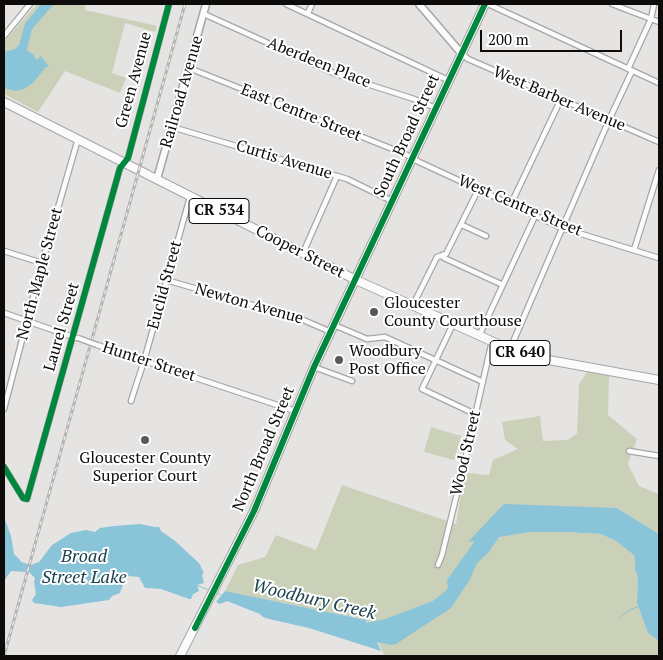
<!DOCTYPE html>
<style>
body{margin:0}
#map{position:relative;width:663px;height:660px;overflow:hidden;background:#e6e4e2;font-family:"PT Serif",serif}
canvas{display:block}
.frame{position:absolute;inset:0;border:5px solid #0d0c0b;pointer-events:none}
.scale{position:absolute;left:480px;top:30px;width:142px;height:22px;box-sizing:border-box;border:2px solid #0d0c0b;border-top:0;padding-left:6px;font-size:15px;line-height:18px;white-space:nowrap;color:#0d0c0b;-webkit-text-stroke:4px #fff;paint-order:stroke}
</style>
<div id="map">
<canvas width="663" height="660"></canvas>
<div class="frame"></div>
<div class="scale">200 m</div>
</div>
<script>
const c = document.querySelector('canvas').getContext('2d');
c.lineJoin = 'round';
function fill(path, color) { c.fillStyle = color; c.fill(path, 'evenodd'); }
const poly = rows => new Path2D(rows.map(r => 'M' + r).join(''));
function trace(path, color, width, dash) { c.strokeStyle = color; c.lineWidth = width; c.lineCap = dash ? 'butt' : 'round'; c.setLineDash(dash || []); c.stroke(path); }
function write(font, color, halo, rows, align = 'center') {
  c.font = font + ' "PT Serif",serif'; c.lineWidth = 4; c.setLineDash([]); c.textBaseline = 'middle'; c.strokeStyle = halo; c.fillStyle = color; for (const [text, x, y, turn = 0] of rows) {
    c.save(); c.translate(x, y); c.rotate((+turn || 0) * Math.PI / 180); c.textAlign = isNaN(turn) ? turn : align; if (halo) c.strokeText(text, 0, 0); c.fillText(text, 0, 0); c.restore();
  }
}
fill(poly([
 [37,4,85,4,85,10,157,26,155,32,125,23,112,73,126,78,120,93,65,71,38,112,4,94,4,42],
 [588,371,609,375,608,415,637,439,628,464,639,486,659,494,659,534,617,508,468,541,530,532,566,532,601,534,616,541,635,556,635,570,638,577,637,603,648,633,659,641,659,656,385,656,366,620,225,591,238,565,265,557,276,535,316,550,342,485,456,524,461,494,467,473,489,475,493,460,518,449,505,440,502,422,540,416,543,441,568,440,577,433,579,384],
 [431,427,461,436,454,460,424,452]
]), '#cad1b8');
fill(poly([
 [41,4,54,4,32,29,27,50,34,55,36,60,41,56,49,67,46,67,33,83,24,89,15,91,4,88,4,52,15,49,19,45,25,24],
 [504,504,617,508,659,534,659,641,648,633,637,603,638,577,635,570,635,556,616,541,601,534,566,532,530,532,499,537,488,553,477,563,469,581,451,608,396,644,392,645,377,642,381,651,309,628,269,619,263,617,260,614,227,601,220,604,216,602,225,591,366,620,367,623,385,619,433,601,448,589,447,580,475,541,468,542],
 [4,517,11,536,14,554,20,560,21,562,31,565,39,562,52,545,71,533,86,530,95,532,100,528,114,526,140,524,154,527,159,527,161,531,175,541,199,563,204,573,202,575,204,583,197,585,199,591,193,594,191,599,189,599,161,589,145,588,139,577,129,576,125,579,120,593,112,596,109,600,61,607,34,603,32,600,36,594,34,582,35,578,29,572,11,571,4,581]
]), '#89c4d9');
trace(poly([
 [196,585,211,591],
 [217,593,221,595],
 [618,619,629,610,638,607]
]), '#89c4d9', 1);
const street = poly([
 [286,4,448,80],
 [488,4,659,83],
 [612,4,659,22],
 [308,13,312,4],
 [204,14,336,74,414,99,436,108],
 [4,36,30,4],
 [461,53,468,59,659,142],
 [189,68,405,154,419,162,562,228,659,258],
 [628,69,651,19,654,4],
 [172,127,347,179,392,201],
 [511,204,561,99],
 [462,225,486,236],
 [634,250,659,170],
 [4,251,42,263],
 [303,253,337,176],
 [442,255,444,258,503,285],
 [166,280,301,319,331,332],
 [413,305,437,257,446,254,478,190],
 [4,313,76,338],
 [453,324,422,389,475,414],
 [334,325,367,339,385,337,483,382],
 [479,336,535,216],
 [97,345,295,411],
 [510,349,609,120,632,71],
 [314,367,352,381],
 [131,401,144,361,190,197],
 [4,409,42,263,78,139],
 [629,451,659,456],
 [4,467,23,498,27,499,120,168,128,158,169,4],
 [438,565,442,555,463,469,492,341]
]);
const secondary = poly([
 [419,4,461,53],
 [157,179,206,4]
]);
const primary = poly([
 [4,102,356,280,518,353,543,359,659,380],
 [180,656,254,511,314,367,485,4]
]);
trace(street, '#a7a6a5', 7);
trace(secondary, '#a7a6a5', 9);
trace(primary, '#a7a6a5', 10);
trace(street, '#fbfbfb', 4.5);
trace(secondary, '#fbfbfb', 6);
trace(primary, '#fbfbfb', 8);
const rail = poly([
 [4,656,185,4]
]);
trace(rail, '#b6b5b4', 3);
trace(rail, '#fff', 1, [4]);
const streetBridge = poly([
 [78,338,97,345]
]);
trace(streetBridge, '#a7a6a5', 7, []);
trace(streetBridge, '#fbfbfb', 4.5);
trace(poly([
 [4,467,23,498,27,499,120,168,128,158,169,4],
 [195,628,254,511,314,367,485,4]
]), '#00873e', 6);
for (const [x, y, r, color] of [
 [374,312,5,"#595856"],
 [339,360,5,"#595856"],
 [145,440,5,"#595856"]
]) { const dot = new Path2D(); dot.arc(x, y, r, 0, 2 * Math.PI); c.fillStyle = color; c.fill(dot); trace(dot, '#fff', 2); }
for (const [x, y, w] of [
 [219,211,60],
 [520,353,60]
]) { const box = new Path2D(); box.roundRect(x - w / 2, y - 12.5, w, 25, 4); c.fillStyle = '#fff'; c.fill(box); trace(box, '#0d0c0b', 1); }
write('bold 15px', '#0d0c0b', null, [
 ["CR 534",219,211],
 ["CR 640",520,353]
]);
write('16px', '#0d0c0b', '#fff', [
 ["Aberdeen Place",319,63,22],
 ["Green Avenue",134,80,-75],
 ["Railroad Avenue",182,92,-74],
 ["West Barber Avenue",559,99,23],
 ["East Centre Street",301,113,22],
 ["South Broad Street",407,136,-65],
 ["Curtis Avenue",284,160,17],
 ["West Centre Street",520,206,23],
 ["Cooper Street",300,252,27],
 ["North Maple Street",40,274,-75],
 ["Euclid Street",165,285,-75],
 ["Newton Avenue",249,304,16],
 ["Laurel Street",62,327,-74],
 ["Hunter Street",149,362,18],
 ["North Broad Street",264,449,-67],
 ["Wood Street",466,453,-77]
]);
write('16px', '#0d0c0b', '#fff', [
 ["Gloucester",384,303],
 ["County Courthouse",384,321],
 ["Woodbury",349,351],
 ["Post Office",349,369],
 ["Gloucester County",145,458,"center"],
 ["Superior Court",145,476,"center"]
], 'left');
write('italic 18px', '#1a414e', '#fff', [
 ["Broad",84,557],
 ["Street Lake",84,578],
 ["Woodbury Creek",314,600,13]
]);
</script>
